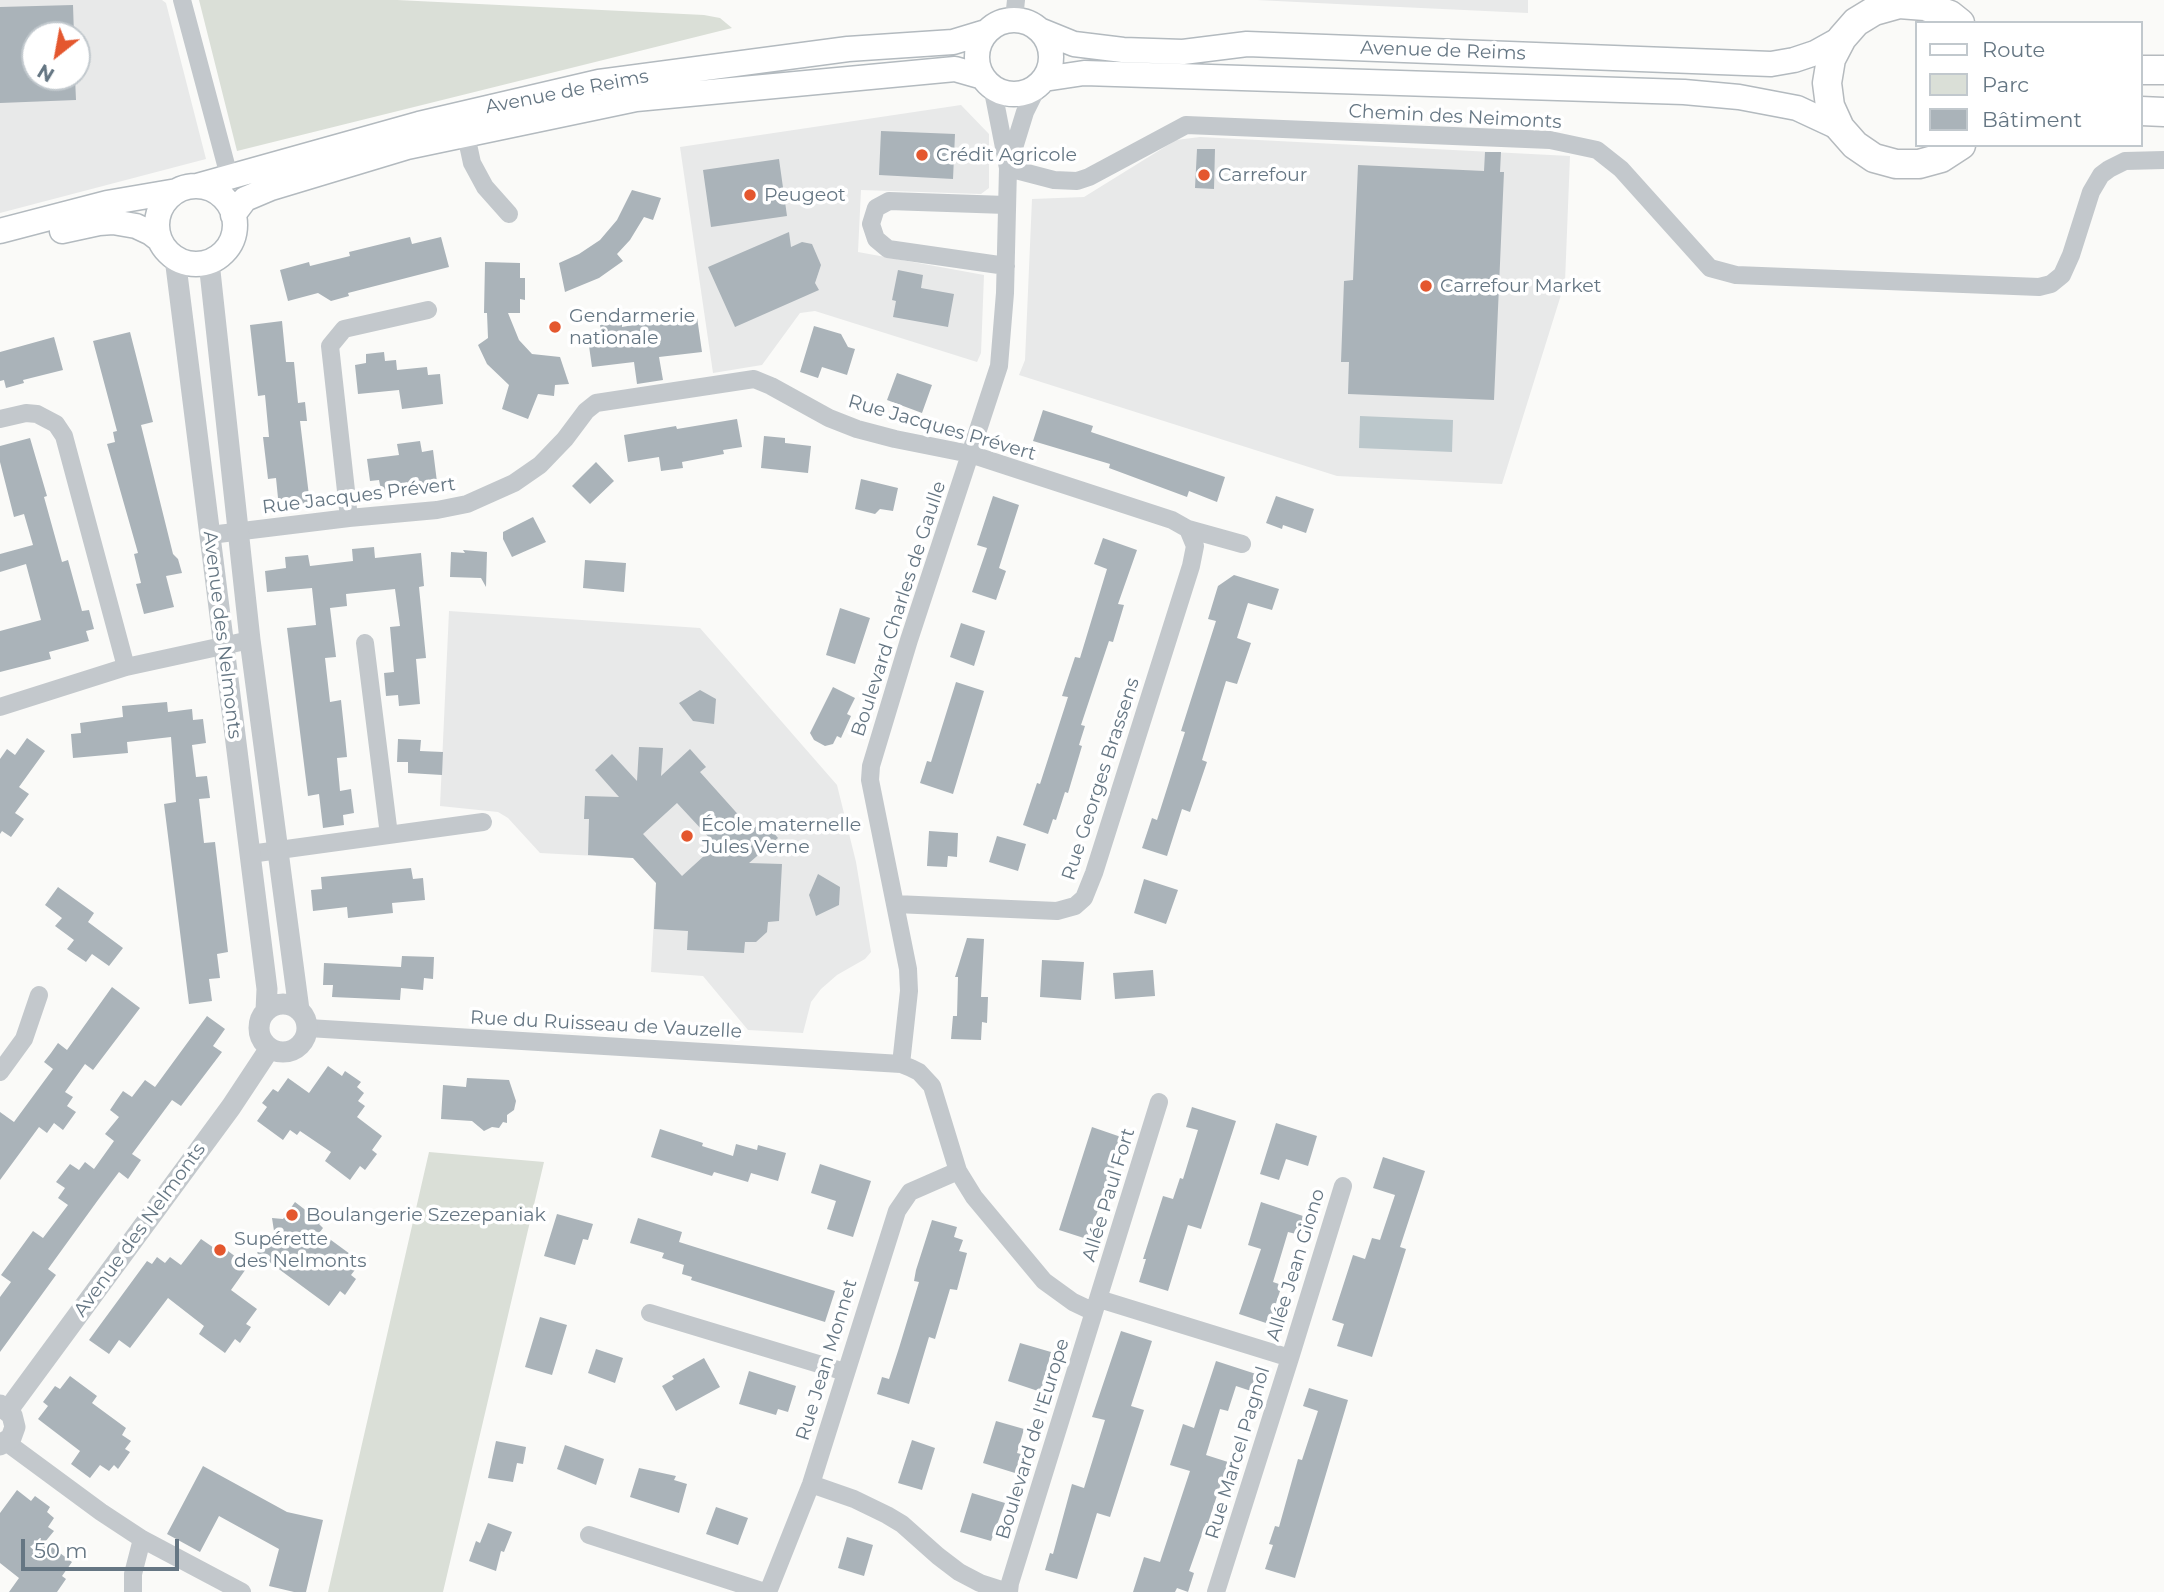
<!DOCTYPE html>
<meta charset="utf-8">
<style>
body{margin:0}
#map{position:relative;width:2164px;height:1592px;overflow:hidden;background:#fafaf8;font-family:Montserrat,sans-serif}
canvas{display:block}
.legend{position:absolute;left:1915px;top:21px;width:228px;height:126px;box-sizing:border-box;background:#fff;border:2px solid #c1c8cd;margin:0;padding:9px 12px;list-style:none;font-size:21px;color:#657683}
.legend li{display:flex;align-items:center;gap:14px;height:35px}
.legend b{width:35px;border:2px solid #c1c8cd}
.north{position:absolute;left:21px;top:21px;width:70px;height:70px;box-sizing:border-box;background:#fff;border:2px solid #c1c8cd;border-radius:50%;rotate:211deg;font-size:19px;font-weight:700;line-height:28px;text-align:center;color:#657683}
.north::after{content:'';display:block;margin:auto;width:24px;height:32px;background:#e4572e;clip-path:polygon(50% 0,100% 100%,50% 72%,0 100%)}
.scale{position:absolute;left:21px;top:1539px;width:158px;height:32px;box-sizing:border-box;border:4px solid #657683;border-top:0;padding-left:9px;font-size:21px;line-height:24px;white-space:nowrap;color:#657683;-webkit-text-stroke:5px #fff;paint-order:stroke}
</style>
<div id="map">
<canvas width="2164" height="1592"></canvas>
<ul class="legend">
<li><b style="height:9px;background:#fff"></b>Route</li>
<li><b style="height:19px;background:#dadfd7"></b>Parc</li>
<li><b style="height:19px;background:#aab3b9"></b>Bâtiment</li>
</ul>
<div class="north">N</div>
<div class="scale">50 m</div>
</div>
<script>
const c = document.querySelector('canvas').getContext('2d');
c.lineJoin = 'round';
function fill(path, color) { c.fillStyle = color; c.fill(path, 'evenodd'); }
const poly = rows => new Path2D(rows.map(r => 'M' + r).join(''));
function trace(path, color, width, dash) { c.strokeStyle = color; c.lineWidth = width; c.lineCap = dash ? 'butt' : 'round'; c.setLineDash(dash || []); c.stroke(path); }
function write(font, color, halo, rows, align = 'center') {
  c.font = font + ' Montserrat,sans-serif'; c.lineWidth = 7; c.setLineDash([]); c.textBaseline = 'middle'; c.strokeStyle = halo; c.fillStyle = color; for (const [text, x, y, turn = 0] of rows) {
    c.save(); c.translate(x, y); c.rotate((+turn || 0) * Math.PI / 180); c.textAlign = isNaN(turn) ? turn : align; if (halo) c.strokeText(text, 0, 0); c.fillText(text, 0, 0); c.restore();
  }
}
fill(poly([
 [0,0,162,0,166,3,206,159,0,213],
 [35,35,77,35,77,77,35,77],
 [1257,0,1528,0,1528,13,1357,5],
 [961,105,989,134,989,188,981,194,861,190,858,252,984,275,981,353,977,362,815,311,800,313,762,365,713,373,680,147],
 [1200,137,1570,156,1565,282,1502,484,1337,476,1019,375,1025,360,1032,199,1084,197,1176,140],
 [449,611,700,628,837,785,856,862,871,952,865,959,837,975,821,989,811,1002,803,1033,748,1030,703,976,651,972,656,883,633,858,540,853,508,818,498,812,440,806]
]), '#e8e9e9');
fill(poly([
 [199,0,397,0,704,15,720,18,732,28,237,151],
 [429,1152,544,1162,443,1592,328,1592]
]), '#dadfd7');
fill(poly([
 [1360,416,1453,420,1452,452,1359,448]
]), '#bbc7cb');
fill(poly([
 [73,5,74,35,35,35,35,77,75,77,76,100,0,103,0,7],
 [881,131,955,134,953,179,879,175],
 [1197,149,1215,149,1214,189,1195,188],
 [1485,152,1501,152,1500,172,1504,172,1494,400,1348,394,1349,362,1341,362,1344,281,1353,280,1358,165,1484,171],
 [779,159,787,216,711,227,703,170],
 [632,190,661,198,653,220,644,217,630,240,617,254,623,261,599,278,565,292,559,263,579,254,600,240,617,220],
 [789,232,791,247,802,242,812,244,821,265,815,283,819,290,735,327,708,267],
 [410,237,412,244,441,237,449,267,348,293,349,296,331,301,318,293,288,301,280,270,309,262,310,266,350,256,349,252],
 [485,262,520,263,520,278,525,278,525,300,520,299,520,313,508,313,519,340,532,354,560,357,569,384,555,385,554,396,538,394,528,419,502,409,509,385,487,364,478,345,488,338,487,313,484,313],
 [898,270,923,275,921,288,954,294,948,327,893,317,896,301,892,300],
 [682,316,683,319,697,317,702,352,659,357,663,380,637,384,634,362,592,367,587,332,601,330,600,325,622,322,622,327],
 [282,321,286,362,294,362,298,403,305,402,307,421,300,421,310,504,279,508,276,478,268,479,263,437,269,437,265,395,258,396,250,325],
 [814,326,841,334,848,347,855,349,847,375,822,367,818,378,800,372],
 [130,332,153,422,141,425,173,554,178,559,182,573,166,576,174,607,144,614,136,584,141,583,134,554,138,553,107,444,115,442,113,432,117,431,93,341],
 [54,337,63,370,23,380,24,383,6,388,4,380,0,381,0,352],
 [384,352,385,361,396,360,397,370,427,367,428,375,440,374,443,404,402,409,399,390,358,394,355,365,366,363,366,354],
 [897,373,932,385,922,413,887,400],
 [1043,410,1093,426,1091,432,1225,477,1217,502,1189,491,1187,497,1109,468,1110,464,1033,441],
 [737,419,742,447,723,450,724,454,682,462,683,468,661,471,659,457,628,462,624,435,676,426,677,429],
 [764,436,785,438,785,443,811,446,808,473,761,468],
 [30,438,47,496,44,497,62,562,68,560,82,611,89,610,94,629,86,631,89,641,49,652,51,659,0,672,0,631,41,620,26,564,0,572,0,554,33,545,24,514,14,517,0,462,0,446],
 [420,441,422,452,433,450,437,482,381,490,379,480,370,481,367,459,399,455,397,444],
 [596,462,614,481,590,504,572,486],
 [861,479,898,488,893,511,880,509,875,514,855,509],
 [993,496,1019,505,999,568,1006,571,996,600,972,592,987,548,977,545],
 [1276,496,1314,509,1306,533,1283,525,1282,529,1266,523],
 [533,517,546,542,512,557,503,539,503,532],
 [1103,538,1137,550,1118,604,1124,605,1113,642,1109,641,1081,725,1085,726,1079,745,1082,746,1068,793,1065,792,1056,820,1053,819,1048,834,1023,825,1037,783,1040,784,1068,697,1062,696,1075,657,1080,658,1107,569,1094,564],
 [374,547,375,558,421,553,424,586,419,587,426,658,416,659,420,704,399,706,398,695,386,696,384,673,394,672,390,627,400,626,395,589,346,594,347,606,330,608,336,657,325,658,330,702,341,700,345,737,347,757,337,758,340,791,351,789,354,813,343,815,344,825,323,828,319,794,308,796,287,628,316,625,312,588,267,592,265,571,286,568,285,557,308,555,310,566,353,561,352,549],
 [463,550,487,552,486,587,481,578,450,577,451,552,465,553],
 [585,560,626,563,624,592,583,588],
 [1234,575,1279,589,1272,610,1248,603,1237,638,1251,643,1237,684,1226,681,1202,760,1207,762,1190,812,1182,809,1167,856,1142,848,1152,818,1157,820,1185,732,1181,731,1216,621,1208,619,1218,586],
 [840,608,870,618,855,664,826,655],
 [961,623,985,631,974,666,950,657],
 [956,682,984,691,953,794,920,783,927,761,931,762],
 [833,687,855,698,847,714,851,716,841,738,837,736,833,744,825,746,814,740,810,733],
 [700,690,716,699,714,724,693,721,679,703],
 [167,702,168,712,192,709,193,720,203,719,206,743,192,745,196,777,207,776,210,798,199,799,204,843,215,842,228,952,217,954,220,978,209,979,212,1001,189,1004,164,804,176,802,171,737,127,742,128,753,73,758,71,734,81,733,80,723,123,717,122,706],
 [27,738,45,751,19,787,29,794,15,813,24,819,11,837,2,831,0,834,0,759,7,749,15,755],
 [398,739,421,740,420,751,443,752,442,775,408,773,408,762,397,762],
 [639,747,663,748,661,776,690,749,706,767,700,772,752,830,763,820,778,838,749,863,782,864,779,921,768,922,767,932,756,942,745,942,744,953,687,950,688,931,654,929,656,883,633,858,588,855,589,819,584,819,585,796,619,797,595,770,612,754,637,781],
 [677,803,716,845,682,876,643,834],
 [929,831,958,833,957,857,948,856,947,867,927,866],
 [997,836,1026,844,1018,871,989,862],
 [411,868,413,879,423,878,425,900,392,903,393,913,348,918,347,907,313,911,311,890,322,889,321,877],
 [818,874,840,887,839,905,816,916,809,895],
 [1144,879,1178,890,1166,924,1134,913],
 [58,887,94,913,88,922,123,948,109,966,92,954,86,962,67,949,74,940,55,926,62,918,45,905],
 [967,938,984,939,981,997,988,997,987,1023,982,1022,981,1040,951,1039,953,1016,957,1016,958,977,955,977],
 [402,956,434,957,433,979,424,978,423,990,401,988,400,1000,332,997,333,985,323,985,324,963,401,967],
 [1042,960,1084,962,1081,1000,1040,997],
 [1153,970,1155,996,1115,999,1113,973],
 [112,987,140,1008,93,1070,85,1064,65,1092,73,1097,67,1106,76,1112,63,1130,54,1123,47,1133,39,1127,0,1180,0,1112,14,1122,53,1069,44,1062,51,1053,58,1043,67,1050],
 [207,1016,225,1029,213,1046,222,1052,181,1106,172,1100,132,1154,141,1160,128,1179,119,1172,98,1200,48,1269,56,1275,0,1352,0,1297,11,1282,1,1275,33,1231,43,1238,68,1205,58,1198,65,1188,56,1182,70,1164,79,1170,85,1162,94,1169,114,1141,105,1134,119,1117,110,1110,116,1101,123,1091,132,1097,145,1080,155,1087],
 [328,1066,342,1076,345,1071,361,1082,357,1087,364,1093,358,1101,365,1106,357,1117,382,1136,372,1150,377,1154,365,1170,360,1166,350,1180,325,1161,331,1152,300,1131,297,1135,290,1130,283,1140,257,1121,267,1107,262,1103,273,1089,278,1092,288,1078,309,1093],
 [467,1078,509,1080,516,1101,514,1110,507,1115,507,1123,503,1122,499,1128,492,1127,484,1131,472,1121,441,1119,443,1085,466,1087],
 [1192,1107,1236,1121,1201,1229,1188,1225,1168,1291,1139,1282,1146,1259,1143,1259,1163,1196,1173,1199,1180,1178,1183,1179,1198,1130,1186,1127],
 [1276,1123,1317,1136,1308,1166,1286,1159,1279,1180,1260,1174],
 [1092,1127,1121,1137,1113,1159,1117,1160,1087,1239,1059,1230],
 [660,1129,703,1143,702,1146,733,1156,736,1144,757,1150,758,1145,786,1153,778,1181,751,1173,748,1182,714,1172,712,1176,651,1157],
 [1383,1157,1425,1171,1400,1247,1406,1249,1372,1357,1337,1346,1344,1324,1332,1320,1353,1255,1365,1259,1372,1238,1380,1240,1395,1195,1373,1188],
 [820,1164,871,1181,853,1237,827,1229,836,1201,811,1193],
 [295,1202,321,1222,319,1224,323,1228,320,1232,361,1262,351,1275,356,1279,345,1295,340,1291,329,1306,257,1253,274,1231,272,1218,283,1219],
 [1261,1202,1306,1217,1300,1235,1288,1232,1273,1282,1282,1285,1275,1306,1278,1308,1272,1325,1239,1314,1261,1249,1248,1245],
 [557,1214,593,1224,588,1240,583,1239,575,1265,544,1256],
 [638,1218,682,1232,679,1242,835,1291,825,1322,691,1280,692,1277,682,1274,684,1265,662,1258,664,1253,630,1243],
 [932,1220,957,1227,954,1237,963,1240,959,1251,967,1253,957,1290,950,1289,935,1339,929,1337,909,1404,877,1394,882,1377,889,1379,899,1348,919,1282,914,1281,916,1270],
 [201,1239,217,1250,220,1245,248,1266,231,1290,257,1309,246,1324,251,1327,240,1343,235,1339,225,1353,199,1334,204,1326,168,1298,130,1348,119,1340,109,1354,89,1340,147,1261,152,1264,157,1257,165,1263,170,1257,181,1265],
 [540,1317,567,1325,552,1375,525,1367],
 [1121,1331,1152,1341,1131,1406,1144,1410,1110,1517,1097,1513,1077,1579,1045,1570,1050,1553,1053,1554,1072,1484,1084,1488,1105,1420,1092,1417],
 [1020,1343,1051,1352,1041,1392,1008,1381],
 [596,1349,623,1358,615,1383,588,1373],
 [704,1358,720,1387,676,1411,662,1386,674,1379,672,1376],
 [1216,1361,1256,1374,1251,1391,1236,1386,1228,1411,1220,1409,1206,1455,1228,1462,1208,1523,1206,1523,1189,1571,1194,1573,1188,1592,1177,1588,1175,1592,1133,1592,1144,1557,1160,1562,1190,1471,1170,1465,1183,1424,1194,1428],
 [749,1371,796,1386,788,1412,778,1409,776,1415,739,1404],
 [70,1376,97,1396,92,1403,126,1428,122,1435,131,1441,125,1449,130,1452,118,1469,114,1465,109,1471,100,1465,90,1478,71,1464,80,1451,38,1419,48,1406,43,1402,55,1386,60,1389],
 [1309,1388,1348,1400,1295,1578,1265,1569,1273,1545,1269,1544,1275,1526,1279,1527,1298,1459,1302,1460,1318,1411,1303,1406],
 [996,1421,1024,1429,1017,1453,1021,1454,1015,1473,983,1463],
 [912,1440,935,1448,922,1490,898,1483],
 [496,1441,526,1447,523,1464,517,1463,513,1482,488,1478],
 [565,1445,604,1459,596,1485,557,1469],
 [203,1466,287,1512,323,1520,306,1592,294,1592,269,1586,279,1549,219,1516,200,1552,167,1534],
 [639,1468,676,1476,674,1480,687,1484,679,1513,630,1497],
 [17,1490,31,1501,35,1496,50,1507,47,1512,54,1518,48,1527,54,1531,45,1542,72,1562,62,1576,66,1579,57,1592,9,1592,19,1578,0,1563,0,1513],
 [972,1493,1005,1503,991,1541,960,1532],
 [716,1507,748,1518,738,1545,706,1534],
 [488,1523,512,1532,504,1552,501,1551,496,1571,469,1561,476,1541,480,1543],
 [847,1537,873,1545,864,1576,838,1568]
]), '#aab3b9');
const secondary = poly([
 '977 57a37 37 0 1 1 74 0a37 37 0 1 1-74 0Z',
 [1042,31,1074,44,1123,50,1183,52,1247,44,1771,64,1794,60,1815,53,1842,38],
 [1044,79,1084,73,1684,92,1739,97,1797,108,1840,128],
 [197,186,419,124,599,82,848,49,953,42,986,32],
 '157 225a39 39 0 1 1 78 0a39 39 0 1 1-78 0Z',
 [233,215,245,199,271,188,407,147,636,99,955,69,983,77],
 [0,231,107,203,177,191],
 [62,231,99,223,113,222,136,226,151,233,160,240]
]);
const primary = poly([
 [1960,23,1950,15,1925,6,1899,4,1874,11,1856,22,1842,38,1831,59,1827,83,1830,106,1840,128,1855,145,1874,158,1896,164,1919,164,1941,158,1961,145],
 [2141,70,2164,70],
 [2141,111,2164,112]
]);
trace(secondary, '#b3babf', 27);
trace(primary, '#b5babe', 31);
trace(poly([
 [182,0,229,176],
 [1014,19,1016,0],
 [464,126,472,163,485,187,509,214],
 [1009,164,1025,112,1038,86],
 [1008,168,1054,180,1077,181,1089,177,1186,125,1550,140,1597,150,1621,169,1710,268,1736,275,2039,287,2051,284,2062,275,2071,255,2091,192,2101,175,2109,169,2125,161,2164,160],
 [1006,266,888,249,876,239,871,224,876,208,889,201,1006,205],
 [0,419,26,413,37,414,56,424,64,436,126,667],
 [349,518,330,346,344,329,428,310],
 [210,535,349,518,437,510,467,504,514,483,540,465,565,439,586,411,596,403,754,379,771,386,829,418,857,429,895,439,970,454,1172,520,1188,529,1242,544],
 [365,643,389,835],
 [0,707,126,667,250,640],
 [250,854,483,822],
 [895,904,1057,911,1075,906,1084,898,1094,873,1191,566,1195,546,1188,529],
 [308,1028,901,1064,911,1068,919,1072,932,1086,958,1171,974,1197,1044,1281,1073,1302,1094,1312],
 [901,1064,909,991,908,969,870,780,871,766,909,640,999,366,1005,293,1008,168,992,86],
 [0,1072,24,1039,39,995],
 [1099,1299,1290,1358,1216,1592],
 [650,1313,845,1372],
 [1290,1358,1343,1186],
 [6,1442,101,1512,142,1539,242,1592],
 [811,1484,854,1499,887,1515,902,1524,938,1556,959,1572,980,1583,1008,1592],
 [589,1535,765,1592],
 [133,1592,133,1574,142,1539],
 [768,1592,811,1484,897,1211,910,1192,958,1171],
 [1009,1592,1010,1583,1159,1102]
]), '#c3c8cc', 18);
trace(poly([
 [175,258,267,989,266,1011],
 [209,262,250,640,299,1010],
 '259 1028a24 24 0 1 1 48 0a24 24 0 1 1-48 0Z',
 [0,1405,12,1415,15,1427,11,1438,0,1445],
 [8,1410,231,1107,270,1048]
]), '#c3c8cc', 21);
trace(secondary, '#fff', 24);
trace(primary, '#fff', 28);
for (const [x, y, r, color] of [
 [922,155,7,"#e4572e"],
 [1204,175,7,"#e4572e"],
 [750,195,7,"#e4572e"],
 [1426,286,7,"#e4572e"],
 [555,327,7,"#e4572e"],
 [687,836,7,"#e4572e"],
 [292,1215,7,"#e4572e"],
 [220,1250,7,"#e4572e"]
]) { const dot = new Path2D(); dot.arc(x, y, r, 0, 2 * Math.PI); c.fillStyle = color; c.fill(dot); trace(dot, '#fff', 2.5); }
write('19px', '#657683', '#fff', [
 ["Avenue de Reims",1443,51,2],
 ["Avenue de Reims",567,92,-11],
 ["Chemin des Neimonts",1455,117,3],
 ["Rue Jacques Prévert",942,428,16],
 ["Rue Jacques Prévert",359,496,-7],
 ["Boulevard Charles de Gaulle",899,609,-72],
 ["Avenue des Nelmonts",222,635,83],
 ["Rue Georges Brassens",1101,779,-72],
 ["Rue du Ruisseau de Vauzelle",606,1025,3],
 ["Allée Paul Fort",1109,1195,-73],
 ["Avenue des Nelmonts",140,1230,-54],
 ["Allée Jean Giono",1296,1265,-73],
 ["Rue Jean Monnet",827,1360,-73],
 ["Boulevard de l'Europe",1033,1439,-73],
 ["Rue Marcel Pagnol",1238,1453,-73]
]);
write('19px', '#657683', '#fff', [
 ["Crédit Agricole",936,155],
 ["Carrefour",1218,175],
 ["Peugeot",764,195],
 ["Carrefour Market",1440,286],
 ["Gendarmerie",569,316],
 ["nationale",569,338],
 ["École maternelle",701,825],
 ["Jules Verne",701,847],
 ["Boulangerie Szezepaniak",306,1215],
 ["Supérette",234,1239],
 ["des Nelmonts",234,1261]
], 'left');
</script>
